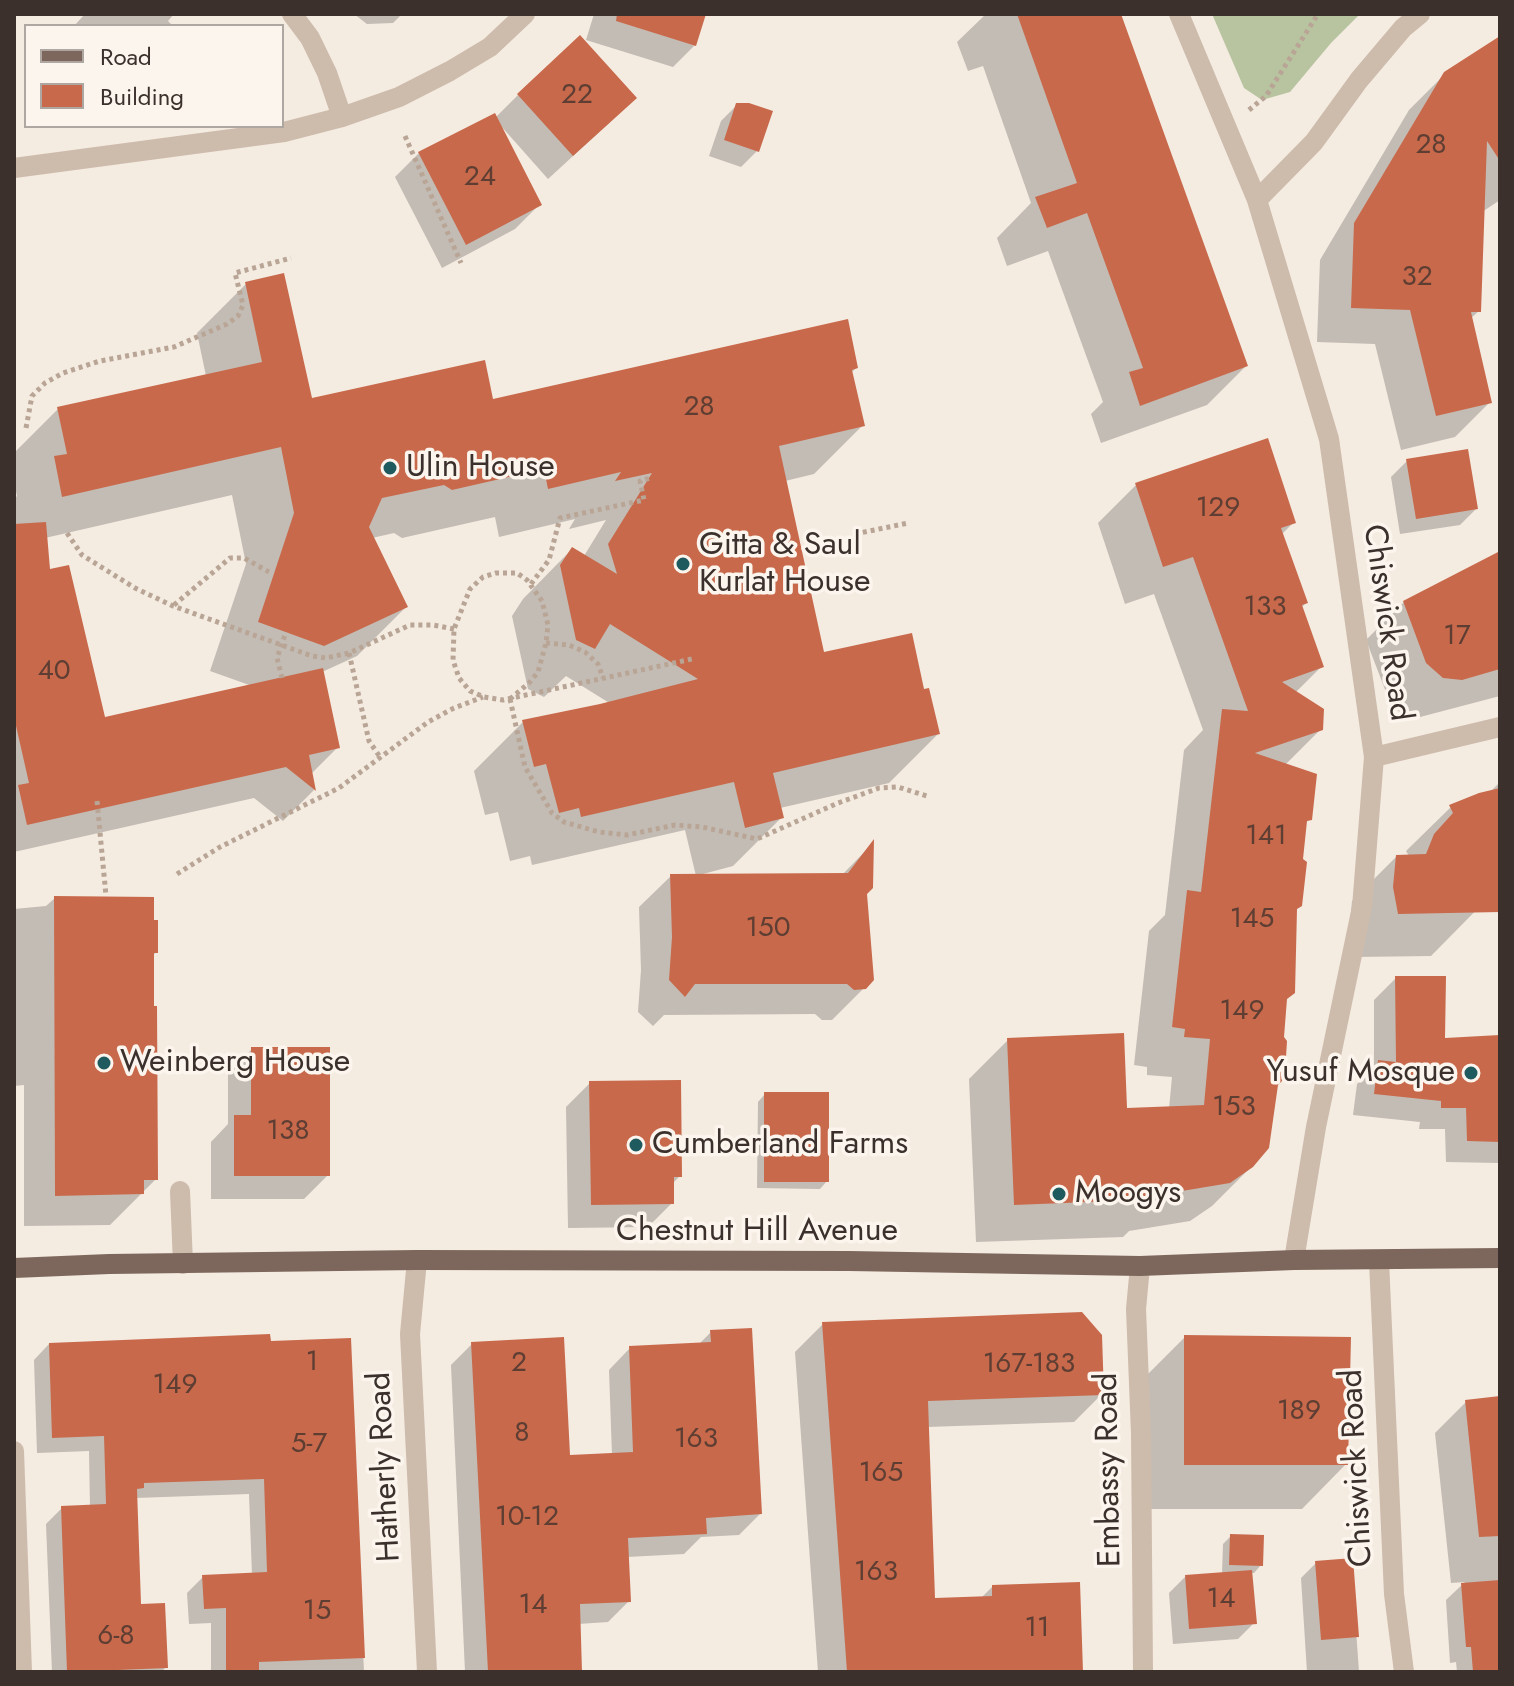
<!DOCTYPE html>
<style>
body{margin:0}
#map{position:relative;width:1514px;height:1686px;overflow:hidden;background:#f4ebe1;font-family:Jost,sans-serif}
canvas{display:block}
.frame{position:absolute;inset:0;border:16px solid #3b302b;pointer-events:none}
.legend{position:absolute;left:24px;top:24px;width:260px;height:104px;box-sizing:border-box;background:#fbf5ee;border:2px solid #aea6a0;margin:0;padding:10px 14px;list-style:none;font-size:24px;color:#3b302b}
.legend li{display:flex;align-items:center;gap:16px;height:40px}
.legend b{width:40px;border:2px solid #aea6a0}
</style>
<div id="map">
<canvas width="1514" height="1686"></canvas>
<div class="frame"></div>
<ul class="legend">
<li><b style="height:10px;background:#7d675c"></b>Road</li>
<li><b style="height:22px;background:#c8694b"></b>Building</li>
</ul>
</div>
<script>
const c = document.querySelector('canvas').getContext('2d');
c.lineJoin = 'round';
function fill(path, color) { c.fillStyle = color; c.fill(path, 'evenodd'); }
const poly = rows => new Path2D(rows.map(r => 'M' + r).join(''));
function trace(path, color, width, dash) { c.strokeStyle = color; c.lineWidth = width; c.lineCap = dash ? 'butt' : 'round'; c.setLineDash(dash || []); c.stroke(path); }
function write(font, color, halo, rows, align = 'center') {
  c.font = font + ' Jost,sans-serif'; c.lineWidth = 7; c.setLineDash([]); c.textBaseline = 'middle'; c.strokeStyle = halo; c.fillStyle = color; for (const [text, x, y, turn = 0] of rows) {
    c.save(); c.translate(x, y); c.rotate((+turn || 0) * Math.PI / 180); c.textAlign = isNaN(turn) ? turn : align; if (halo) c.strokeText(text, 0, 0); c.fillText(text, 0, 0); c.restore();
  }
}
fill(poly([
 [1212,14,1360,14,1331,43,1290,92,1262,100,1244,88]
]), '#b8c4a0');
fill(poly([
 [85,14,174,14,168,21,173,26,74,26],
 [354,14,402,14,393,23,367,24],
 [594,14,704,14,695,45,673,67,586,40],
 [986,14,1119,14,1246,366,1207,405,1101,443,1091,414,1103,402,1048,251,1007,266,997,238,1031,203,983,66,968,71,957,42],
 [1500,38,1500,200,1482,212,1479,311,1470,319,1490,402,1455,437,1401,450,1375,344,1317,342,1320,260,1409,110,1445,74],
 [518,95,610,122,548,179,501,126,539,205,515,229,442,268,395,177,419,153,495,118],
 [737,105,757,151,741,167,709,156,721,121],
 [246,284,311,400,491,401,856,368,851,373,863,425,814,474,785,481,823,654,923,692,938,734,889,783,780,808,782,817,733,866,703,874,842,875,872,844,865,894,864,988,832,1020,822,1020,815,1014,664,1015,653,1026,638,1012,641,970,639,907,671,876,696,876,685,830,532,865,530,856,510,861,498,812,485,815,474,771,523,722,611,704,566,676,544,697,528,689,512,616,523,599,572,549,584,556,606,520,569,529,575,519,499,537,495,517,402,538,394,533,372,538,406,607,357,656,322,672,338,747,311,774,314,790,283,821,254,798,14,852,14,499,17,496,14,482,14,453,58,409,206,376,197,333],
 [232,495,246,564,210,671,252,686,103,720,48,572,45,538],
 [1407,461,1476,509,1460,525,1400,534,1391,477],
 [1137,484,1294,522,1282,534,1306,603,1301,608,1322,666,1295,693,1321,729,1285,765,1310,819,1304,824,1276,1085,1252,1166,1212,1206,1190,1221,1129,1231,1123,1237,976,1242,969,1079,1008,1040,1125,1111,1169,1109,1172,1077,1147,1075,1147,1067,1134,1065,1149,931,1165,915,1184,750,1203,730,1154,594,1125,604,1098,523],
 [1500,554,1500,696,1420,717,1405,716,1391,705,1366,640,1404,602],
 [1500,782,1500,886,1431,956,1354,957,1349,933,1352,901,1397,856,1409,856,1406,851,1451,807,1489,793],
 [55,898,156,952,152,957,156,1179,110,1225,24,1226,24,1085,14,1086,14,909,46,906],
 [1396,978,1443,1040,1500,1037,1500,1163,1446,1162,1445,1129,1419,1129,1420,1122,1353,1115,1357,1084,1374,1067,1374,1000],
 [252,1049,328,1175,304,1199,211,1199,211,1142,228,1124,228,1073],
 [590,1083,680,1176,672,1184,672,1203,648,1227,568,1228,566,1107],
 [765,1094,827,1181,820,1189,757,1188,758,1102],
 [823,1324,1102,1394,1074,1422,927,1427,933,1600,981,1598,992,1587,1081,1672,818,1672,795,1352],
 [711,1332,760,1514,739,1535,701,1537,684,1554,627,1557,629,1601,608,1622,578,1624,580,1672,465,1672,451,1365,472,1344,568,1457,612,1455,609,1370,630,1348,698,1345],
 [1185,1337,1346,1464,1302,1509,1141,1509,1141,1381],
 [349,1340,364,1672,211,1672,211,1623,189,1624,187,1593,203,1577,252,1575,249,1494,135,1498,139,1606,166,1667,161,1672,52,1672,46,1524,62,1508,90,1507,89,1451,37,1453,34,1360,49,1344,269,1343],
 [1500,1398,1500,1672,1457,1672,1456,1662,1450,1663,1446,1600,1465,1582,1451,1583,1435,1433,1466,1402],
 [1231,1536,1261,1565,1254,1573,1250,1573,1254,1623,1238,1639,1173,1644,1169,1593,1185,1577,1222,1574,1223,1544],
 [1351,1560,1359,1672,1307,1672,1301,1578,1316,1563]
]), '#0003');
fill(poly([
 [617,14,706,14,696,46,616,21],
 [1017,14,1121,14,1248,366,1140,406,1129,372,1143,368,1087,213,1047,228,1035,197,1077,183],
 [580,35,637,98,573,156,517,94],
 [1500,36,1500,161,1487,141,1481,312,1471,312,1492,403,1436,416,1410,310,1351,308,1354,223,1444,72],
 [736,103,749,103,773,111,759,152,724,140],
 [495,113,542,205,466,245,418,152],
 [284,273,312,398,485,360,493,399,848,319,858,368,852,370,865,426,779,446,824,652,912,633,924,689,929,688,940,734,773,773,784,818,745,828,734,782,581,817,579,808,559,813,546,764,534,767,522,720,600,704,698,679,610,624,595,649,576,640,560,565,572,547,617,574,608,544,652,473,615,481,621,472,548,489,544,469,452,490,444,485,382,498,369,527,408,607,324,646,258,622,294,513,281,447,62,497,54,456,67,454,57,407,262,362,245,282],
 [1268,438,1296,523,1281,528,1308,603,1302,605,1324,667,1282,682,1324,709,1323,730,1255,753,1317,774,1312,820,1307,821,1303,859,1307,862,1302,906,1297,909,1295,993,1287,999,1284,1037,1287,1041,1286,1057,1282,1081,1278,1085,1269,1148,1253,1167,1230,1183,1164,1194,1164,1199,1014,1205,1007,1038,1124,1033,1127,1108,1204,1105,1210,1039,1184,1037,1185,1029,1172,1027,1187,890,1201,892,1222,709,1248,711,1193,557,1163,567,1135,483],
 [1468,449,1478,509,1416,519,1406,459],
 [46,522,50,569,69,565,105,717,323,668,340,748,309,755,316,791,286,767,27,825,18,785,29,783,14,717,14,524],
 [1500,551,1500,669,1462,680,1443,678,1426,663,1403,601],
 [1500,788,1500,912,1398,914,1393,887,1396,855,1426,854,1434,834,1453,813,1449,805,1479,793],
 [874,839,873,888,867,894,874,980,866,989,854,990,847,984,695,984,685,997,669,980,672,937,670,874,848,873],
 [54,896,154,897,154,920,158,920,158,953,154,953,154,1006,157,1006,158,1180,144,1180,144,1194,55,1196],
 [1395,976,1446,976,1445,1038,1500,1035,1500,1142,1467,1141,1466,1108,1441,1108,1441,1101,1374,1094,1378,1060,1396,1062],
 [251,1047,330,1047,330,1176,234,1176,234,1115,251,1115],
 [681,1080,682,1177,674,1177,674,1204,591,1205,589,1081],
 [764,1092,829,1092,829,1182,764,1182],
 [1082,1312,1102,1335,1104,1395,928,1401,935,1598,992,1596,992,1585,1080,1582,1083,1672,847,1672,822,1322],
 [752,1328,762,1514,706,1518,707,1534,628,1538,631,1602,580,1604,582,1672,488,1672,471,1342,564,1337,570,1455,633,1452,629,1346,711,1342,710,1330],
 [270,1334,271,1341,351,1338,365,1658,259,1662,259,1672,226,1672,226,1608,204,1609,202,1575,267,1572,264,1479,144,1483,144,1488,137,1489,141,1604,165,1603,168,1668,67,1672,61,1506,106,1504,104,1436,52,1438,49,1343],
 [1184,1335,1351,1337,1348,1465,1184,1465],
 [1500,1396,1500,1536,1479,1537,1465,1400],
 [1230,1534,1264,1535,1263,1566,1229,1565],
 [1353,1558,1359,1637,1321,1640,1315,1561],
 [1252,1570,1257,1624,1189,1629,1185,1575],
 [1500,1580,1500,1672,1473,1672,1471,1647,1466,1647,1461,1583]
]), '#c8694b');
trace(poly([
 [1249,110,1266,96,1318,14],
 [405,136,461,263],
 [26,428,32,396,45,383,63,373,100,361,174,347,227,324,238,316,243,305,235,273,291,258],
 [67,533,82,555,135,588,173,606,312,656,326,658,349,653,410,625,433,625,454,629],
 [855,534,908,523],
 [531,584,549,560,560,518,644,500,640,481,650,478],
 [174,605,230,558,244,558,269,572],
 [546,643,569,645,585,652,598,664,603,678],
 [349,653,369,741,380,757],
 [510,699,529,683,538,672,546,643,548,625,542,601,527,580,517,573,496,573,483,577,470,589,454,629,453,660,459,678,470,691,484,697,503,700,692,659],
 [510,699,525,767,552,813,564,822,599,832,627,835,675,825,702,827,757,839,838,803,879,788,898,787,930,797],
 [97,801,106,896],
 [177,874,220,847,339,788,428,722,454,708,483,697]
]), '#b9a596', 5, [4, 4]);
trace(poly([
 [292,14,310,38,327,73,342,117],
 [1179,14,1257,200,1329,439,1374,757,1362,907,1316,1127,1294,1260],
 [14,168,284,132,342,117,399,97,450,71,490,47,525,14],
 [1257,200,1314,142,1359,80,1403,28,1420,14],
 [1374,757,1500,727],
 [180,1191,183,1264],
 [417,1260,410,1334,427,1672],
 [1379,1261,1394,1594,1404,1672],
 [1140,1266,1136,1309,1141,1433,1143,1672],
 [14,1451,22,1672]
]), '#cdbbac', 20);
trace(poly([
 [14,1268,109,1264,417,1260,849,1261,1140,1266,1294,1260,1500,1258]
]), '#7d675c', 20);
trace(poly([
 [282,678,277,658,286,632]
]), '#b9a596', 5, [4, 4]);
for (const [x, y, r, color] of [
 [390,468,8,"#1f5a5e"],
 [683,564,8,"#1f5a5e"],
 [104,1063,8,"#1f5a5e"],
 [1471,1073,8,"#1f5a5e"],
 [636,1145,8,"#1f5a5e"],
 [1059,1194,8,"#1f5a5e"]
]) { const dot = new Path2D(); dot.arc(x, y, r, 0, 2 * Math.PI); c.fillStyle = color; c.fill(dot); trace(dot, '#fbf5ee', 3); }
write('28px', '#5e3e33', null, [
 ["22",577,96],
 ["28",1431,146],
 ["24",480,178],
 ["32",1417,278],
 ["28",699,408],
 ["129",1218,509],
 ["133",1265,608],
 ["17",1457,637],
 ["40",54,672],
 ["141",1266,837],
 ["145",1252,920],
 ["150",768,929],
 ["149",1242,1012],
 ["153",1234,1108],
 ["138",288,1132],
 ["1",312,1363],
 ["2",519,1364],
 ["167-183",1029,1365],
 ["149",175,1386],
 ["189",1299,1412],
 ["8",522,1434],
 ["163",696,1440],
 ["5-7",309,1445],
 ["165",881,1474],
 ["10-12",527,1518],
 ["163",876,1573],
 ["14",1221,1600],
 ["14",533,1606],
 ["15",317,1612],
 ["11",1037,1629],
 ["6-8",116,1637]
]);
write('32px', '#3b302b', '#fbf5ee', [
 ["Ulin House",406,468],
 ["Gitta & Saul",699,546],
 ["Kurlat House",699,583],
 ["Weinberg House",120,1063],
 ["Yusuf Mosque",1455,1073,"right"],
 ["Cumberland Farms",652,1145],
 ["Moogys",1075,1194]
], 'left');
write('32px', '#3b302b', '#fbf5ee', [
 ["Chiswick Road",1386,623,82],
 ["Chestnut Hill Avenue",757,1232],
 ["Hatherly Road",386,1467,-93],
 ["Chiswick Road",1358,1468,-93],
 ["Embassy Road",1110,1470,-91]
]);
</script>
